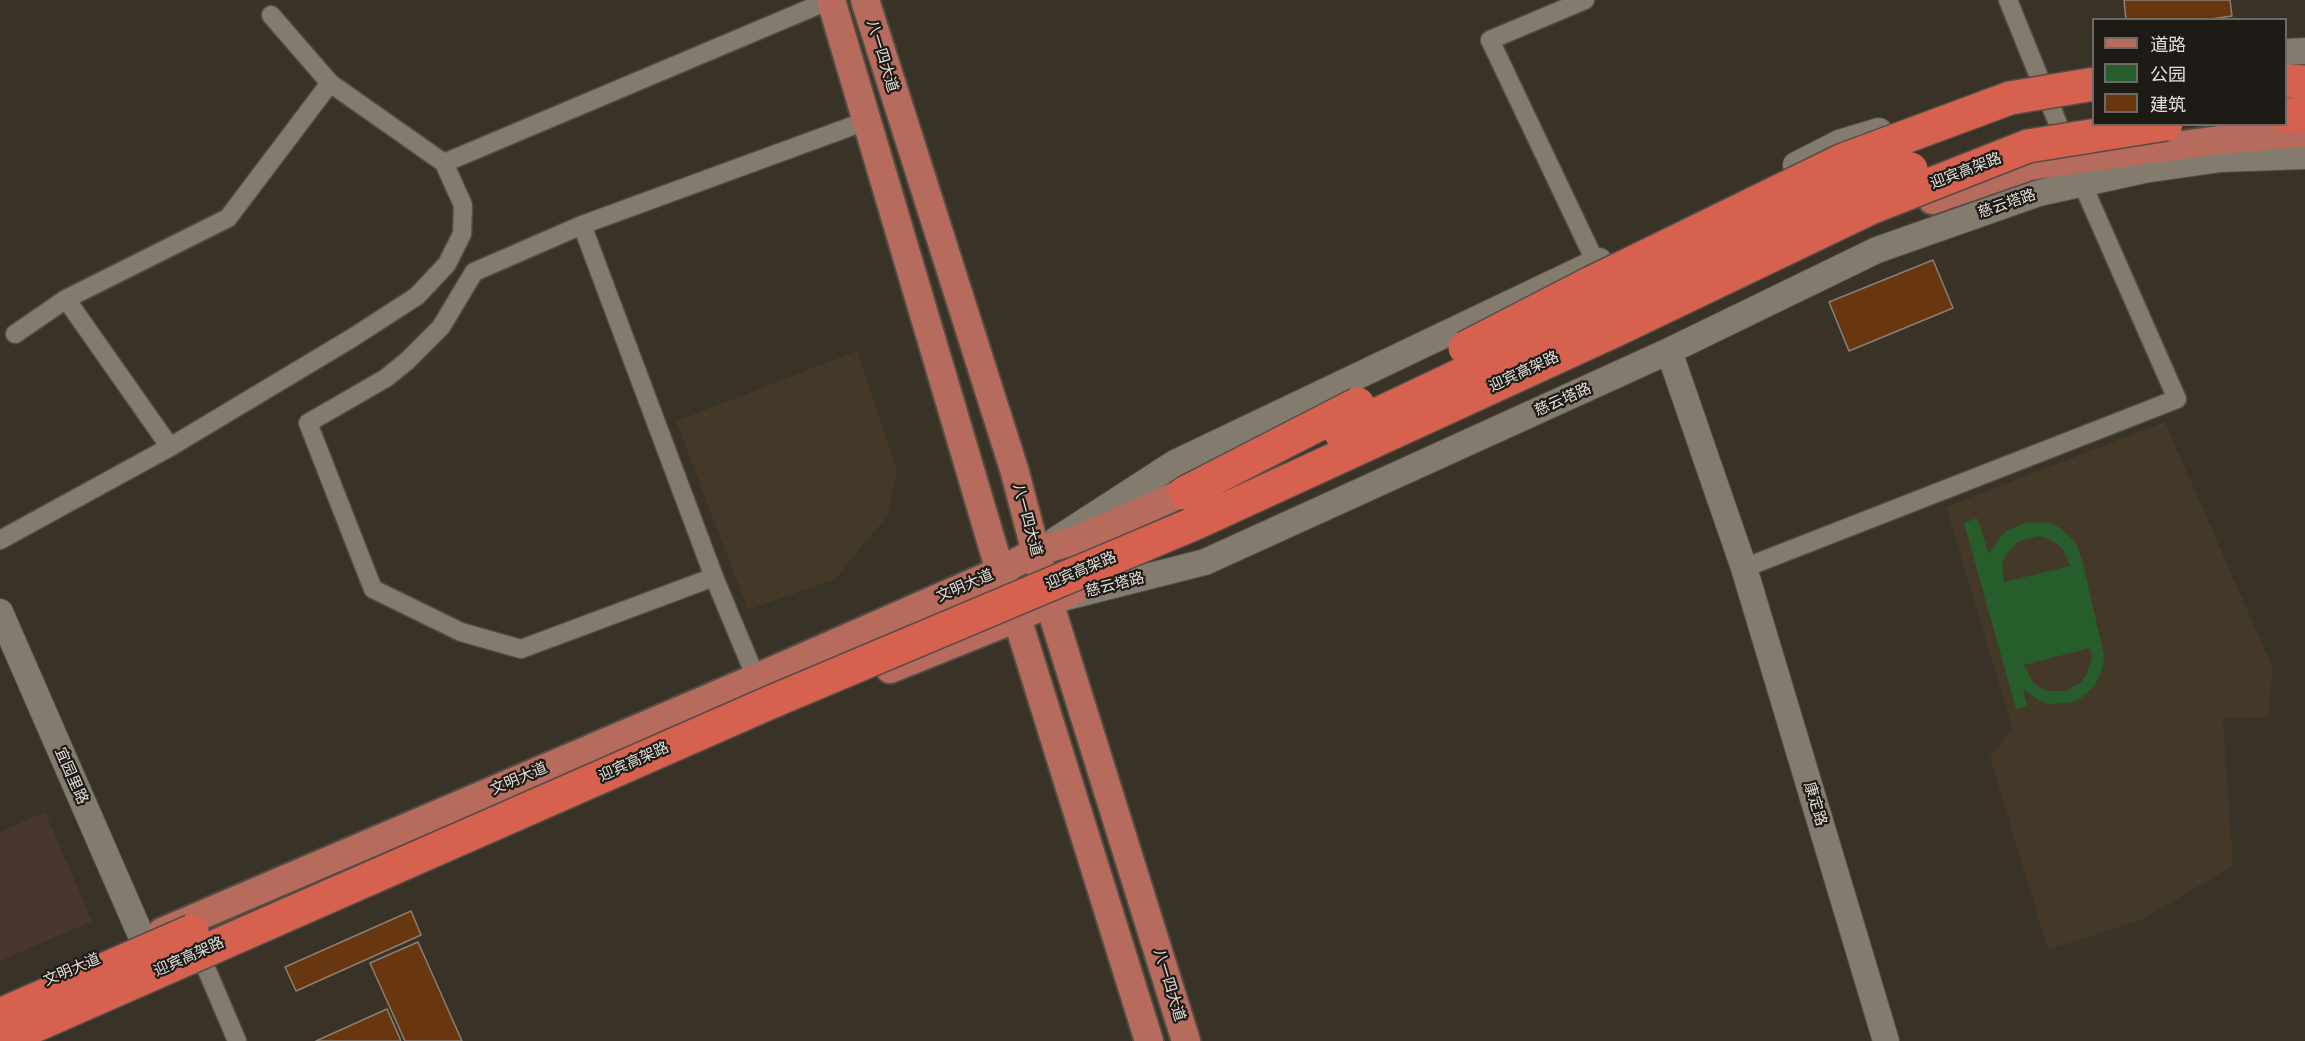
<!DOCTYPE html>
<meta charset="utf-8">
<style>
body{margin:0}
#map{position:relative;width:2305px;height:1041px;overflow:hidden;background:#393227;font-family:"Noto Serif","Noto Sans SC",serif}
canvas{display:block}
.legend{position:absolute;left:2092px;top:18px;width:195px;height:108px;box-sizing:border-box;background:#1e1a16;border:2px solid #6d6964;margin:0;padding:8px 10px;list-style:none;font-size:18px;color:#e4dfd8}
.legend li{display:flex;align-items:center;gap:12px;height:30px}
.legend b{width:30px;border:2px solid #6d6964}
</style>
<div id="map">
<canvas width="2305" height="1041"></canvas>
<ul class="legend">
<li><b style="height:8px;background:#b66b5c"></b>道路</li>
<li><b style="height:16px;background:#265d2a"></b>公园</li>
<li><b style="height:16px;background:#68360f"></b>建筑</li>
</ul>
</div>
<script>
const c = document.querySelector('canvas').getContext('2d');
c.lineJoin = 'round';
function fill(path, color) { c.fillStyle = color; c.fill(path, 'evenodd'); }
const poly = rows => new Path2D(rows.map(r => 'M' + r).join(''));
function trace(path, color, width, dash) { c.strokeStyle = color; c.lineWidth = width; c.lineCap = dash ? 'butt' : 'round'; c.setLineDash(dash || []); c.stroke(path); }
function write(font, color, halo, rows, align = 'center') {
  c.font = font + ' "Noto Serif","Noto Sans SC",serif'; c.lineWidth = 4.5; c.setLineDash([]); c.textBaseline = 'middle'; c.strokeStyle = halo; c.fillStyle = color; for (const [text, x, y, turn = 0] of rows) {
    c.save(); c.translate(x, y); c.rotate((+turn || 0) * Math.PI / 180); c.textAlign = isNaN(turn) ? turn : align; if (halo) c.strokeText(text, 0, 0); c.fillText(text, 0, 0); c.restore();
  }
}
fill(poly([
 [857,351,897,470,888,515,835,579,748,610,676,421],
 [2165,422,2273,669,2268,717,2223,719,2233,866,2143,919,2048,950,1990,758,2012,727,1946,507]
]), '#443929');
fill(poly([
 [45,812,92,921,0,961,0,832]
]), '#48372c');
fill(poly([
 [1977,518,1989,554,2000,537,2008,530,2028,522,2050,523,2060,528,2076,543,2083,563,2104,655,2103,666,2095,686,2078,700,2068,703,2048,704,2038,700,2023,689,2027,706,2016,709,1964,523],
 [2038,536,2047,538,2062,548,2070,566,2004,582,2002,563,2006,554,2019,541],
 [2090,648,2092,657,2087,674,2081,682,2066,691,2047,691,2039,687,2032,681,2024,665]
]), '#265d2a');
const building = poly([
 [2124,0,2230,0,2232,16,2204,20,2126,20,2124,0],
 [1933,260,1953,308,1849,351,1829,302,1933,260],
 [411,911,421,935,296,991,285,967,411,911],
 [418,942,462,1041,405,1041,370,963,418,942],
 [387,1009,401,1041,316,1041,387,1009]
]);
fill(building, '#68360f');
trace(building, '#8c7f76', 1.5);
const street = poly([
 [1585,0,1490,40,1596,263],
 [2008,0,2067,146],
 [444,163,830,0],
 [582,225,714,577,756,678],
 [66,299,170,447],
 [15,334,66,299,228,218,330,83],
 [0,540,170,447,352,338,417,296,447,264,462,234,463,205,444,163,330,83,271,15],
 [1744,568,2177,399,2078,174],
 [714,577,521,649,461,632,373,589,308,423,386,378,407,361,441,327,474,272,582,225,866,121],
 [206,968,237,1041]
]);
const secondary = poly([
 [2286,52,2305,51],
 [1796,165,1839,143,1879,131],
 [1669,351,1744,568,1886,1041],
 [1056,540,1175,463,1599,261],
 [1055,600,1205,562,1669,351,1877,250,2039,193,2144,170,2221,159,2305,156],
 [0,612,143,940]
]);
const primary = poly([
 [831,0,1000,571,1017,618,1149,1041],
 [865,0,1014,469,1049,602,1186,1041],
 [1932,200,2030,166,2219,140,2305,133],
 [890,669,1017,618,1076,589],
 [162,932,756,678,1000,571,1036,552,1079,539,1205,483]
]);
const highway = poly([
 [2286,81,2305,82],
 [2286,115,2305,114]
]);
trace(street, '#534d44', 21);
trace(secondary, '#534d44', 28);
trace(primary, '#534d44', 32);
trace(highway, '#534d44', 36);
trace(street, '#847b6f', 18);
trace(secondary, '#847b6f', 26);
trace(primary, '#b66b5c', 28);
trace(highway, '#d7614f', 33);
const highwayBridge = poly([
 [1465,348,1591,283,1843,160,2010,98,2094,84],
 [1340,432,1859,187,1911,169],
 [1185,493,1358,404],
 [0,1015,192,931],
 [0,1041,769,703,1198,522,1618,329,1868,209,2028,146,2166,124]
]);
trace(highwayBridge, '#534d44', 36, []);
trace(highwayBridge, '#d7614f', 33);
write('15px', '#e4dfd8', '#1e1a16', [
 ["八一四大道",882,56,73],
 ["迎宾高架路",1966,171,-21],
 ["慈云塔路",2007,204,-19],
 ["迎宾高架路",1524,372,-25],
 ["慈云塔路",1563,400,-24],
 ["八一四大道",1027,520,75],
 ["迎宾高架路",1081,571,-23],
 ["慈云塔路",1115,585,-14],
 ["文明大道",965,586,-23],
 ["迎宾高架路",634,762,-24],
 ["宜园里路",71,776,66],
 ["文明大道",519,779,-23],
 ["康定路",1815,804,73],
 ["迎宾高架路",189,957,-24],
 ["文明大道",72,970,-23],
 ["八一四大道",1169,985,73]
]);
</script>
